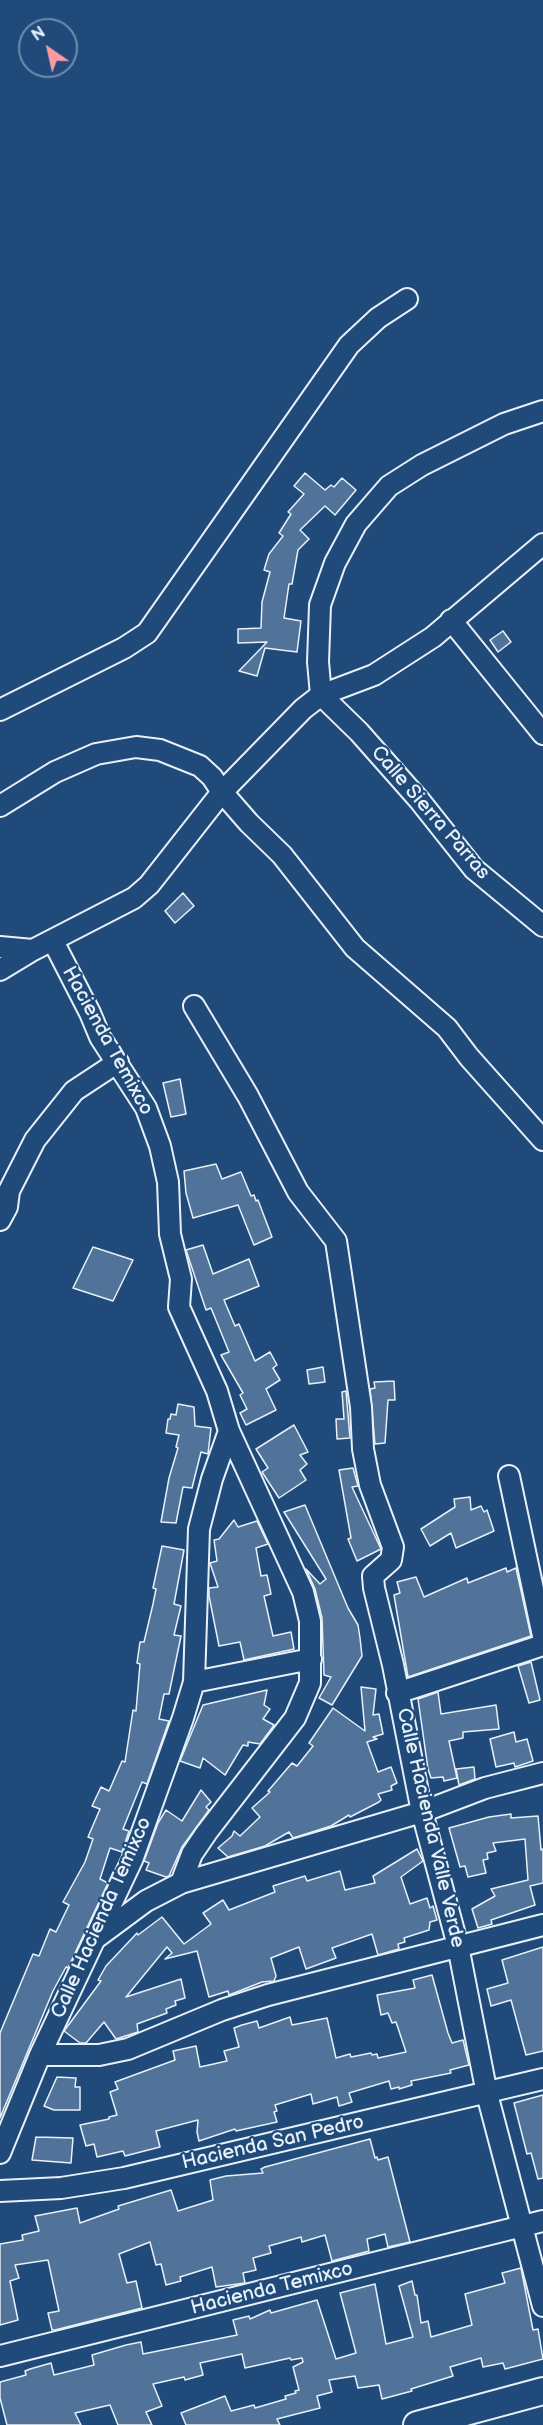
<!DOCTYPE html>
<style>
body{margin:0}
#map{position:relative;width:543px;height:2425px;overflow:hidden;background:#1f4a7a;font-family:"Balsamiq Sans",sans-serif}
canvas{display:block}
.north{position:absolute;left:18px;top:18px;width:60px;height:60px;box-sizing:border-box;background:#1f4a7a;border:2px solid #6f8dac;border-radius:50%;rotate:326deg;font-size:16px;font-weight:700;line-height:24px;text-align:center;color:#e8f1f8}
.north::after{content:'';display:block;margin:auto;width:21px;height:27px;background:#ff9aa2;clip-path:polygon(50% 0,100% 100%,50% 72%,0 100%)}
</style>
<div id="map">
<canvas width="543" height="2425"></canvas>
<div class="north">N</div>
</div>
<script>
const c = document.querySelector('canvas').getContext('2d');
c.lineJoin = 'round';
function fill(path, color) { c.fillStyle = color; c.fill(path, 'evenodd'); }
const poly = rows => new Path2D(rows.map(r => 'M' + r).join(''));
function trace(path, color, width, dash) { c.strokeStyle = color; c.lineWidth = width; c.lineCap = dash ? 'butt' : 'round'; c.setLineDash(dash || []); c.stroke(path); }
function write(font, color, halo, rows, align = 'center') {
  c.font = font + ' "Balsamiq Sans",sans-serif'; c.lineWidth = 4.5; c.setLineDash([]); c.textBaseline = 'middle'; c.strokeStyle = halo; c.fillStyle = color; for (const [text, x, y, turn = 0] of rows) {
    c.save(); c.translate(x, y); c.rotate((+turn || 0) * Math.PI / 180); c.textAlign = isNaN(turn) ? turn : align; if (halo) c.strokeText(text, 0, 0); c.fillText(text, 0, 0); c.restore();
  }
}
const building = poly([
 [305,473,325,490,331,485,334,487,342,478,356,490,335,515,325,506,300,530,309,539,298,550,292,584,289,584,284,618,301,621,297,652,265,648,257,676,239,671,267,642,238,643,238,629,261,628,262,602,270,572,264,570,269,554,283,536,279,533,291,514,288,512,304,494,294,486,305,473],
 [503,631,511,642,498,652,490,640,503,631],
 [183,893,194,906,175,923,165,911,183,893],
 [180,1079,186,1114,171,1117,163,1083,180,1079],
 [216,1164,222,1179,241,1172,251,1196,254,1195,256,1201,258,1200,272,1237,254,1245,238,1205,193,1218,186,1193,184,1171,216,1164],
 [203,1245,213,1274,249,1259,259,1286,224,1300,235,1326,239,1324,255,1361,270,1352,277,1365,273,1368,280,1380,266,1389,276,1410,246,1425,240,1413,247,1409,240,1395,243,1393,221,1355,229,1352,211,1308,206,1310,186,1250,203,1245],
 [93,1247,133,1260,113,1301,73,1288,93,1247],
 [323,1367,325,1382,309,1384,307,1370,323,1367],
 [394,1381,395,1400,388,1400,385,1443,375,1444,370,1389,375,1388,374,1382,394,1381],
 [346,1391,350,1438,337,1439,336,1419,344,1419,342,1392,346,1391],
 [178,1404,194,1407,195,1426,211,1428,208,1454,201,1452,192,1488,183,1487,176,1523,161,1522,169,1478,178,1448,176,1447,179,1435,166,1433,168,1419,170,1419,171,1414,176,1415,178,1404],
 [294,1425,308,1452,300,1455,307,1464,300,1470,306,1480,279,1498,262,1472,268,1468,256,1449,294,1425],
 [353,1468,358,1486,352,1487,381,1549,357,1561,348,1539,351,1538,339,1470,353,1468],
 [470,1497,471,1510,481,1506,484,1512,487,1510,494,1531,456,1548,451,1533,430,1546,421,1529,455,1507,454,1499,470,1497],
 [305,1505,348,1608,358,1625,360,1638,362,1656,332,1705,319,1698,331,1677,324,1675,322,1618,315,1589,306,1569,320,1584,326,1579,284,1512,305,1505],
 [234,1520,238,1527,257,1521,268,1544,256,1548,261,1576,267,1575,271,1594,264,1596,273,1636,291,1632,294,1649,244,1660,240,1642,219,1646,209,1596,209,1588,218,1587,210,1563,217,1561,214,1540,219,1539,234,1520],
 [162,1546,184,1550,174,1604,181,1606,174,1635,181,1636,169,1694,164,1694,159,1719,169,1721,147,1784,142,1782,123,1829,129,1831,122,1852,110,1848,100,1879,108,1883,68,1968,66,1967,53,1991,0,2118,0,2033,33,1954,39,1956,50,1929,56,1932,69,1905,63,1902,85,1862,93,1839,88,1837,100,1809,92,1806,101,1787,109,1791,122,1761,125,1762,133,1710,136,1711,140,1664,137,1663,140,1642,144,1642,153,1604,156,1589,153,1588,162,1546],
 [506,1568,507,1572,516,1568,531,1636,408,1677,394,1595,400,1593,397,1582,416,1577,424,1597,467,1578,468,1583,506,1568],
 [531,1662,540,1700,529,1703,518,1666,531,1662],
 [361,1687,376,1689,373,1715,379,1714,383,1734,373,1737,377,1739,367,1742,378,1772,391,1767,397,1783,391,1786,392,1790,378,1794,381,1800,379,1802,350,1817,349,1815,331,1826,293,1838,289,1832,265,1846,228,1857,218,1848,232,1836,234,1831,240,1836,260,1817,252,1808,270,1792,268,1791,292,1763,297,1766,313,1746,309,1743,333,1708,365,1731,361,1687],
 [267,1690,264,1705,270,1709,263,1719,274,1725,272,1728,260,1744,248,1742,248,1746,243,1745,225,1775,203,1758,200,1768,180,1761,203,1705,267,1690],
 [438,1692,441,1714,496,1705,499,1729,463,1732,463,1738,449,1741,457,1778,444,1781,443,1777,431,1778,428,1769,418,1699,438,1692],
 [514,1732,516,1742,527,1739,533,1761,515,1767,514,1763,496,1767,490,1739,514,1732],
 [474,1767,475,1779,459,1785,456,1769,474,1767],
 [201,1790,211,1802,206,1807,209,1810,182,1847,169,1876,166,1877,146,1870,149,1863,144,1861,158,1823,166,1810,182,1821,201,1790],
 [511,1814,511,1818,538,1816,541,1850,543,1849,543,1883,530,1886,535,1905,491,1920,492,1924,478,1928,472,1909,495,1896,491,1889,528,1880,525,1839,493,1843,496,1851,487,1853,488,1859,483,1860,486,1873,468,1877,465,1866,460,1867,449,1828,489,1817,511,1814],
 [417,1849,423,1861,401,1877,410,1904,427,1898,430,1908,433,1906,437,1920,430,1922,429,1930,404,1938,405,1942,398,1944,399,1949,378,1955,372,1934,332,1948,336,1958,306,1969,299,1947,271,1958,276,1976,274,1981,262,1982,229,1995,228,1991,209,1997,197,1951,165,1959,172,1953,167,1947,126,1997,181,1979,185,1998,175,2001,176,2005,166,2009,167,2013,137,2024,138,2032,116,2039,104,2022,86,2043,80,2043,64,2031,101,1981,98,1980,106,1966,137,1933,138,1935,162,1917,184,1944,211,1924,203,1913,223,1900,229,1910,275,1892,273,1886,305,1876,307,1881,340,1871,345,1890,375,1883,373,1876,417,1849],
 [543,1947,543,2051,526,2055,511,2000,491,2006,487,1989,508,1983,502,1960,543,1947],
 [432,1975,448,2033,452,2043,463,2040,469,2065,450,2070,451,2073,411,2081,412,2085,399,2089,399,2087,391,2089,389,2081,349,2093,352,2102,339,2106,337,2097,313,2104,311,2094,275,2105,277,2111,274,2112,277,2122,236,2131,235,2129,199,2141,197,2132,198,2120,156,2131,160,2147,125,2156,123,2151,97,2157,94,2144,86,2146,80,2125,109,2119,109,2117,117,2115,110,2092,118,2089,115,2082,175,2060,173,2051,196,2046,200,2067,227,2061,224,2051,239,2047,234,2028,242,2025,257,2021,259,2028,290,2017,292,2025,327,2018,336,2058,350,2054,351,2057,371,2053,372,2055,377,2054,378,2058,406,2052,396,2022,392,2023,388,2013,381,2015,377,1995,415,1988,413,1980,432,1975],
 [57,2077,76,2078,75,2087,80,2087,80,2110,54,2110,44,2106,57,2077],
 [543,2095,543,2178,538,2179,531,2153,527,2154,514,2103,543,2095],
 [36,2137,73,2138,71,2163,32,2160,36,2137],
 [370,2139,375,2158,377,2157,378,2160,388,2157,410,2242,388,2247,385,2234,367,2239,369,2251,332,2261,325,2235,302,2242,301,2237,269,2246,271,2253,253,2258,256,2270,243,2273,245,2283,216,2287,212,2267,180,2277,181,2281,166,2285,161,2264,156,2265,150,2242,119,2254,127,2283,136,2281,142,2308,55,2330,52,2330,48,2313,59,2311,48,2260,15,2265,19,2278,10,2281,18,2320,0,2325,0,2244,23,2240,22,2235,39,2231,35,2216,77,2208,80,2223,119,2209,118,2206,171,2190,178,2211,213,2200,210,2180,226,2176,263,2173,261,2169,265,2167,370,2139],
 [521,2268,533,2330,538,2329,543,2359,505,2369,503,2363,483,2367,481,2358,450,2367,453,2376,411,2389,412,2391,382,2399,379,2385,358,2388,355,2376,329,2380,332,2392,317,2396,320,2408,277,2419,280,2425,186,2425,181,2413,225,2396,231,2411,254,2405,255,2408,286,2399,285,2396,296,2393,295,2391,299,2390,293,2367,303,2362,302,2358,291,2360,290,2358,245,2368,242,2354,200,2363,203,2375,185,2380,184,2377,153,2384,162,2406,146,2412,152,2425,118,2425,110,2405,75,2413,81,2425,7,2425,0,2398,0,2382,26,2375,25,2371,30,2369,51,2363,54,2375,94,2365,92,2355,126,2345,141,2342,143,2354,237,2335,233,2320,249,2316,250,2319,270,2310,271,2313,317,2300,336,2359,356,2353,340,2293,375,2284,386,2344,413,2337,399,2286,412,2281,415,2295,417,2295,421,2323,428,2321,431,2337,472,2325,465,2294,505,2283,502,2273,521,2268]
]);
fill(building, '#517399');
trace(building, '#e8f1f8', 1.5);
const minor = poly([
 [543,411,504,424,422,465,389,486,356,524,335,563,320,605,318,662,321,695,359,732,420,801,474,869,543,926],
 [451,620,543,734],
 [0,710,124,648,147,633,349,345,378,318,407,299],
 [0,806,55,772,96,754,136,747,160,750,200,766,212,777,222,792,249,823,282,855,355,948,447,1028,469,1057,543,1140],
 [53,941,90,1013,100,1037,146,1108,160,1146,168,1182,170,1234,181,1279,179,1307,217,1391,229,1431,303,1592,310,1621,310,1683,295,1718,207,1832,192,1854,181,1883],
 [0,947,33,950],
 [0,970,33,950,134,898,149,885,222,792,303,709,321,695,374,675,433,637,543,544],
 [194,1006,248,1096,298,1192,336,1241,361,1407,363,1449,370,1485,393,1547,391,1560,373,1576,374,1588,393,1665,422,1812,458,1946,487,2094,543,2306],
 [0,1220,7,1207,9,1191,35,1140,74,1091,118,1062],
 [509,1476,543,1636],
 [194,1682,311,1659],
 [397,1693,543,1645],
 [96,1938,146,1901,181,1883,422,1812,485,1788,543,1773],
 [40,2055,99,2055,128,2049,222,2010,268,1995,543,1925],
 [0,2153,40,2055,132,1860,183,1718,194,1682,199,1529,212,1479,229,1431],
 [0,2191,61,2188,124,2178,543,2079],
 [0,2356,543,2221]
]);
const major = poly([
 [417,2425,543,2391]
]);
trace(minor, '#e8f1f8', 24);
trace(major, '#e8f1f8', 30);
trace(minor, '#1f4a7a', 20);
trace(major, '#1f4a7a', 26);
write('20px', '#e8f1f8', '#1f4a7a', [
 ["Calle Sierra Parras",430,813,49],
 ["Hacienda Temixco",107,1041,61],
 ["Calle Hacienda Valle Verde",430,1828,77],
 ["Calle Hacienda Temixco",102,1918,-66],
 ["Hacienda San Pedro",273,2143,-13],
 ["Hacienda Temixco",272,2289,-14]
]);
</script>
